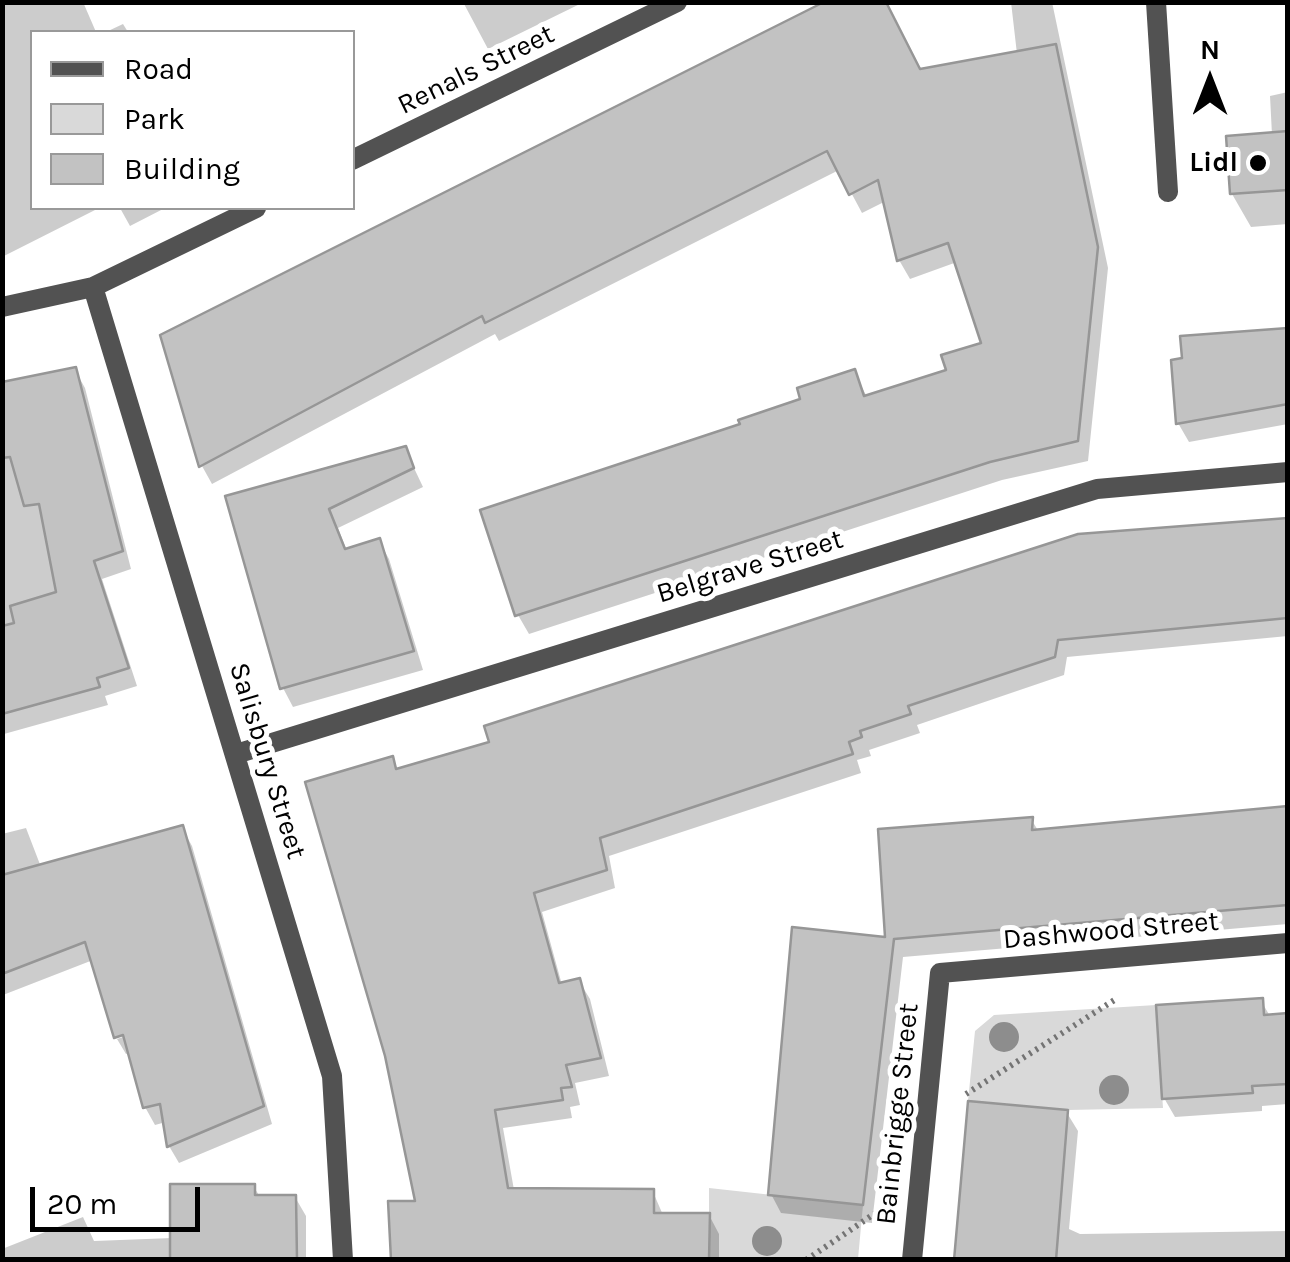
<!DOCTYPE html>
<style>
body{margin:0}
#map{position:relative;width:1290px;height:1262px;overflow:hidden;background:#fff;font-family:Karla,sans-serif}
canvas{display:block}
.frame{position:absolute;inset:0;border:5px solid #000;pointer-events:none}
.legend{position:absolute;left:30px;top:30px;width:325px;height:180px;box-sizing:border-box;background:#fff;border:2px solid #999;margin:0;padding:12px 18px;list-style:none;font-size:30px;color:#000}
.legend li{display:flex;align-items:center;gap:20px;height:50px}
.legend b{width:50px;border:2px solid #999}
.north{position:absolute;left:1160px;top:30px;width:100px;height:100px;-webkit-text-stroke:8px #fff;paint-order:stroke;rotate:0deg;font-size:28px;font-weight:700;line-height:40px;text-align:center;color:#000}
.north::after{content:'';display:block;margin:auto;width:35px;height:45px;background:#000;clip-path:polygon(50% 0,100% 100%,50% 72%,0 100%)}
.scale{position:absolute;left:30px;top:1187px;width:170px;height:45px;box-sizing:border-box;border:5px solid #000;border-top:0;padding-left:12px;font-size:30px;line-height:35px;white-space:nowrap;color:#000;-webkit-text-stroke:8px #fff;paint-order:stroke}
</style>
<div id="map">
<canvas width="1290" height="1262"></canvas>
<div class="frame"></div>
<ul class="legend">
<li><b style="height:12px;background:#525252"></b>Road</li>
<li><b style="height:28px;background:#d9d9d9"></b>Park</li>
<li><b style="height:28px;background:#c2c2c2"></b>Building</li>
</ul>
<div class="north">N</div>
<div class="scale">20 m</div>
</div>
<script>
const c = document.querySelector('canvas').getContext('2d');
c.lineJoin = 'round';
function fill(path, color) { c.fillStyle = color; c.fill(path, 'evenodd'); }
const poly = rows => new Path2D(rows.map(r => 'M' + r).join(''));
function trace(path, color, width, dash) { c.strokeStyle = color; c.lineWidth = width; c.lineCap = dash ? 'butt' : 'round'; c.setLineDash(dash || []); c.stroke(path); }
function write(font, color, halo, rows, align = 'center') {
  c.font = font + ' Karla,sans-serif'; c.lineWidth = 10; c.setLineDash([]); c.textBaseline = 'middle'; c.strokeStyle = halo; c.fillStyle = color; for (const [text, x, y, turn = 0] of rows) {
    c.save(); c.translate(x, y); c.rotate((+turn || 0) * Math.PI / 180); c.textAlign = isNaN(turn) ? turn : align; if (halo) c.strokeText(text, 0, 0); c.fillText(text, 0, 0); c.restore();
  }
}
fill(poly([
 [1156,1005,1163,1108,1068,1110,968,1101,975,1031,994,1015],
 [709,1188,863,1205,858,1259,709,1259]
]), '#d9d9d9');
fill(poly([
 [2,2,83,2,96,32,32,32,32,208,99,208,2,257],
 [463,2,584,2,488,49],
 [1011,2,1052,2,1108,268,1088,461,1002,480,529,634,518,615,484,512,743,426,803,401,854,372,867,397,949,371,984,344,957,262,910,279,899,260,886,201,862,213,839,170,499,341,495,334,212,484,202,466,920,71,1017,54],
 [123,24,128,32,106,32],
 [1288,92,1288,224,1251,227,1232,194,1272,135,1270,96],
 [120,208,165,208,130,226],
 [1288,330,1288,424,1189,442,1178,423],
 [75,370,85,388,131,569,102,579,137,686,105,696,108,705,4,734,2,386],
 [405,449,423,487,338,528,347,551,379,541,389,559,423,670,293,707,283,688,228,498],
 [1288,520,1288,636,1067,657,1064,675,917,725,920,733,869,750,871,756,857,760,861,773,609,856,615,888,542,912,562,985,579,981,590,999,609,1076,575,1083,580,1105,570,1107,572,1118,503,1128,514,1190,653,1192,663,1215,709,1215,719,1234,719,1260,394,1260,418,1203,392,759,399,771],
 [1288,807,1288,924,903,957,872,1223,781,1213,771,1194,888,940,1031,819,1039,832,1213,818,1212,812],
 [26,828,41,867,182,828,192,846,272,1124,179,1163,169,1146,166,1122,155,1125,145,1107,130,1053,126,1054,117,1039,135,1033,116,1037,93,960,3,995,2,834],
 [1261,1001,1270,1016,1288,1015,1288,1104,1262,1106,1262,1111,1175,1117,1164,1098],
 [1067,1113,1078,1131,1069,1229,1080,1234,1288,1231,1288,1260,955,1260],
 [254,1187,260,1197,295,1197,306,1216,306,1260,2,1260,2,1249,83,1217,94,1241,172,1238]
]), '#0003');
const building = poly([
 [824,2,886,2,920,69,1056,44,1098,247,1078,441,990,462,515,616,480,510,740,424,738,420,800,399,797,388,855,369,864,396,946,370,941,355,981,343,948,243,897,261,878,180,849,195,827,151,485,323,482,316,199,467,160,335,824,2],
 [1288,131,1288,190,1230,194,1226,136,1288,131],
 [1288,328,1288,404,1176,424,1171,360,1182,358,1180,336,1288,328],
 [76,367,123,551,94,561,129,668,97,678,100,687,2,714,2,626,14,623,10,606,56,592,39,504,24,506,10,457,2,458,2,382,76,367],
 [406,446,414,468,329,509,345,549,380,538,414,651,280,689,225,496,406,446],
 [1288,518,1288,618,1058,640,1055,657,908,706,911,714,860,731,862,737,849,742,853,754,600,838,607,870,534,893,559,983,580,978,601,1058,566,1065,572,1087,561,1088,563,1100,495,1110,508,1188,654,1189,654,1213,710,1213,709,1260,391,1260,388,1201,415,1201,385,1056,305,782,393,756,396,769,489,742,484,726,1078,534,1288,518],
 [1288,806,1288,905,894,939,863,1205,768,1195,792,927,885,937,878,829,1033,817,1032,830,1288,806],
 [183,825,264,1106,167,1147,160,1104,143,1108,123,1035,114,1038,85,942,2,974,2,875,183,825],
 [1263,998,1264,1015,1288,1013,1288,1084,1252,1086,1253,1093,1162,1099,1156,1005,1263,998],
 [968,1101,1068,1110,1056,1260,954,1260,968,1101],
 [170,1184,255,1184,255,1195,296,1195,297,1260,170,1260,170,1184]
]);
fill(building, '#c2c2c2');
trace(building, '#969696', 2.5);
trace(poly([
 [966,1094,1116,999],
 [806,1260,877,1212]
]), '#747474', 6, [2.5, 5]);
trace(poly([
 [1156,2,1168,192]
]), '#525252', 20);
trace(poly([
 [352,160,677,2],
 [93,287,332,1076,343,1260],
 [2,307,93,287,256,208],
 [236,754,1097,489,1288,472],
 [912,1260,940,973,1288,943]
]), '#525252', 20);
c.fillStyle = '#8d8d8d';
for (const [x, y] of [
 [1004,1037],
 [1114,1090],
 [767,1241]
]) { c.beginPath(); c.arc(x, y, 15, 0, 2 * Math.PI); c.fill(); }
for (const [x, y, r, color] of [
 [1258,163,10,"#000"]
]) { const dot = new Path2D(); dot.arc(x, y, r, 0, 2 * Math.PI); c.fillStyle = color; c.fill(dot); trace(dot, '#fff', 4); }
write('28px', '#000', '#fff', [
 ["Renals Street",476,70,-26],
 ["Belgrave Street",750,567,-17],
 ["Salisbury Street",267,761,73],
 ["Dashwood Street",1111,931,-5],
 ["Bainbrigge Street",898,1114,-84]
]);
write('bold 28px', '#000', '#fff', [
 ["Lidl",1238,163]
], 'right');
</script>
